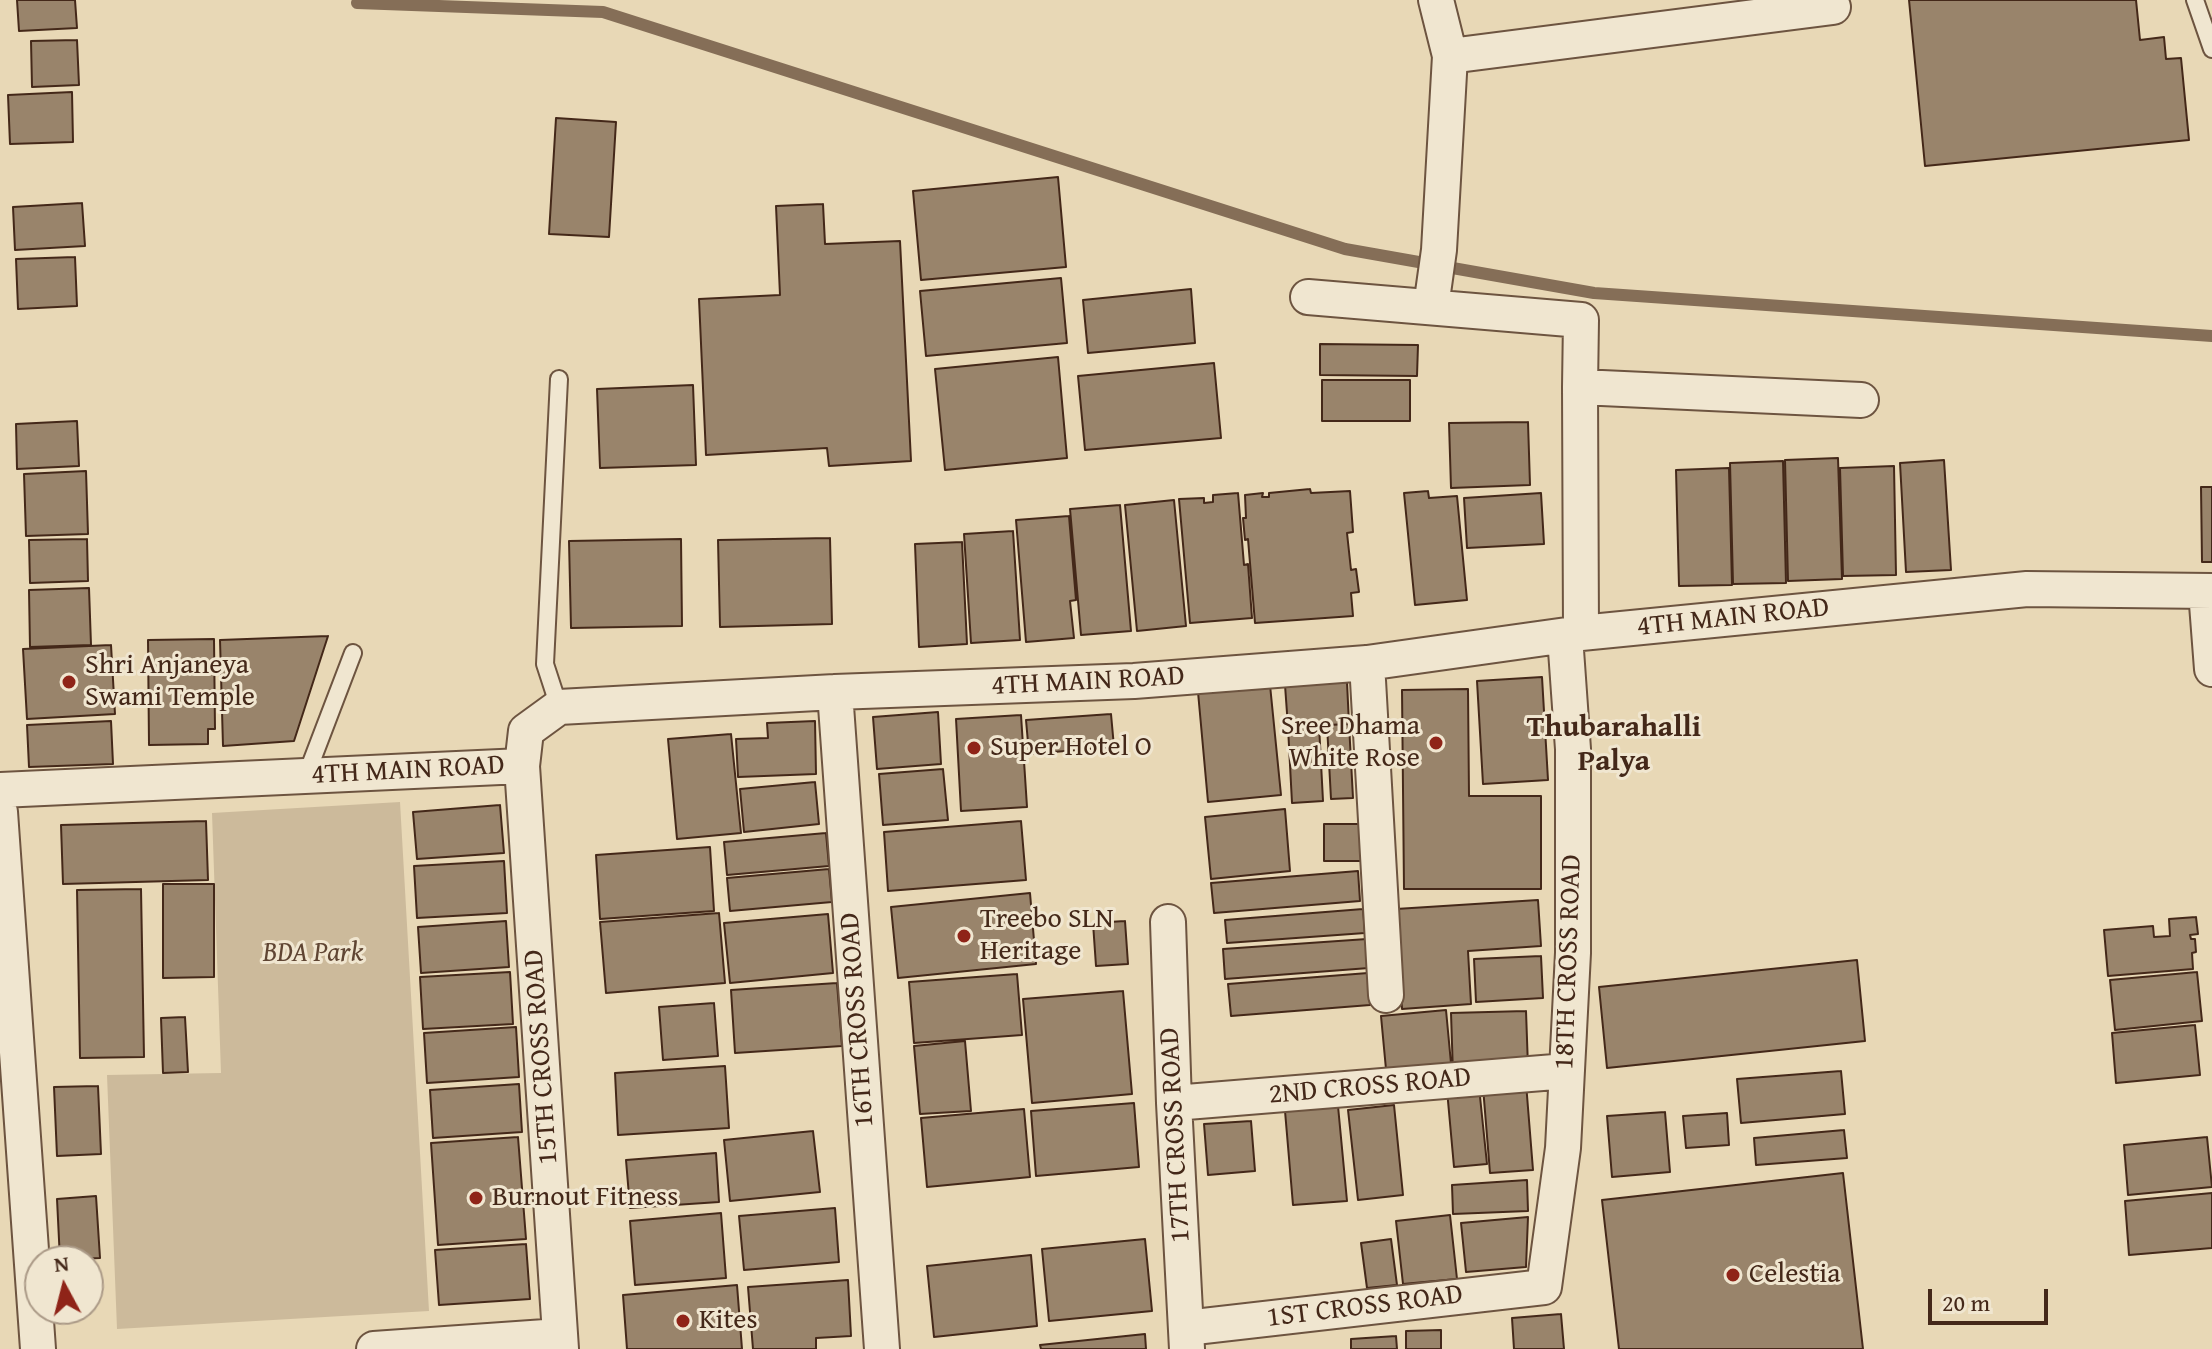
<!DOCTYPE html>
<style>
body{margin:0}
#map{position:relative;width:2212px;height:1349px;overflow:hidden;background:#e8d8b6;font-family:"Gentium Book Plus",serif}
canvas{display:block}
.north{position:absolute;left:24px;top:1245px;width:80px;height:80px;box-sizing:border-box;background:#f0e6d0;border:2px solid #ab9a87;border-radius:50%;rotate:353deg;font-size:22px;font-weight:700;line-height:32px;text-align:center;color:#442819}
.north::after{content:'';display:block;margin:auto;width:28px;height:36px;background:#8f2418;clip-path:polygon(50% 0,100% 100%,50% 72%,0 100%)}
.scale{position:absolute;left:1928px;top:1289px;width:120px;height:36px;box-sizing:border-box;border:4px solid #442819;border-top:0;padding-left:10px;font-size:24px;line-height:28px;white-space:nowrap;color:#442819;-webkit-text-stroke:6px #f0e6d0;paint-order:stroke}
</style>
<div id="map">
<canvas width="2212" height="1349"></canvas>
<div class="north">N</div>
<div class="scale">20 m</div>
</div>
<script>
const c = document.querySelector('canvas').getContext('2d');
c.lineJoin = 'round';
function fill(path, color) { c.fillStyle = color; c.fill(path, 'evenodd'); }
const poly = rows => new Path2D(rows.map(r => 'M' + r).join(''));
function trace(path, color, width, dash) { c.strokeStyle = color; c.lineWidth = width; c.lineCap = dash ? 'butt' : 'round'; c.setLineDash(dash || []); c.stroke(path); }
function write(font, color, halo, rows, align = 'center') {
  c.font = font + ' "Gentium Book Plus",serif'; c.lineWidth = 6; c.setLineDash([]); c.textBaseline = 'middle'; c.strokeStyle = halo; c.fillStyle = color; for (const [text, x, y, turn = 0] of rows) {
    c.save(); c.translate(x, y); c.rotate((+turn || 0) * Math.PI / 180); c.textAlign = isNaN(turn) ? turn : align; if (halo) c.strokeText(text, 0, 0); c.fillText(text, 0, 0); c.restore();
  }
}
fill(poly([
 [400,802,429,1311,117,1329,107,1075,221,1073,212,813]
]), '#ccba9b');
trace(poly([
 [357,3,603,12,1345,249,1594,293,2212,336]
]), '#856e57', 12);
const building = poly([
 [17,0,75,0,77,28,19,31,17,0],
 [1909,0,2136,0,2140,40,2164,37,2166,59,2181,58,2189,140,1925,166,1909,0],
 [77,40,79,85,32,87,31,41,77,40],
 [72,92,73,142,10,144,8,95,72,92],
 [556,118,616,122,609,237,549,234,556,118],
 [1058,177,1066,267,921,280,913,191,1058,177],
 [82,203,85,246,15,250,13,207,82,203],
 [823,204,825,244,900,241,911,461,829,466,827,448,706,455,699,299,780,295,776,206,823,204],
 [75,257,77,306,18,309,16,259,75,257],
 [1061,278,1067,343,926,356,920,291,1061,278],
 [1191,289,1195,343,1088,353,1083,300,1191,289],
 [1320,344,1418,345,1417,376,1320,375,1320,344],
 [1058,357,1067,458,945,470,935,369,1058,357],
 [1214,363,1221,438,1085,450,1078,376,1214,363],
 [1322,380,1410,380,1410,421,1322,421,1322,380],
 [693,385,696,465,600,468,597,389,693,385],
 [77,421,79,466,17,469,16,424,77,421],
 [1528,422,1530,485,1451,488,1449,423,1528,422],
 [1838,458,1842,579,1788,581,1785,460,1838,458],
 [1944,460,1951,570,1906,572,1900,463,1944,460],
 [1783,461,1786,583,1733,584,1730,463,1783,461],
 [1894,466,1896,575,1843,576,1840,468,1894,466],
 [1729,468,1732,585,1679,586,1676,470,1729,468],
 [86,471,88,534,26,536,24,474,86,471],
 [2201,487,2212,487,2212,562,2202,562,2201,487],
 [1310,489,1311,493,1350,491,1353,532,1347,533,1351,570,1356,569,1359,592,1351,593,1353,616,1255,623,1248,539,1245,540,1243,518,1246,518,1245,495,1263,493,1262,497,1269,497,1269,493,1310,489],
 [1428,491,1429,498,1457,496,1467,600,1415,605,1404,493,1428,491],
 [1238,493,1244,565,1248,564,1252,618,1190,623,1179,499,1204,498,1204,503,1213,502,1213,495,1238,493],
 [1541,493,1544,544,1467,548,1464,498,1541,493],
 [1174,500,1186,626,1137,631,1125,505,1174,500],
 [1120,505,1131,631,1081,635,1070,509,1120,505],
 [1069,516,1076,600,1070,601,1074,638,1026,642,1016,520,1069,516],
 [1013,531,1020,640,971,643,964,534,1013,531],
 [830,538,832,624,720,627,718,540,830,538],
 [87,539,88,581,30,583,29,540,87,539],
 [681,539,682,626,571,628,569,541,681,539],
 [962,542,967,644,919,647,915,544,962,542],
 [89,588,91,645,30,647,29,590,89,588],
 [328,636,294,741,223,746,220,640,328,636],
 [214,639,215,729,208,729,208,744,149,745,148,640,214,639],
 [111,645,115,714,27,719,23,649,111,645],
 [1542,677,1548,780,1483,784,1477,681,1542,677],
 [1347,682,1349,724,1288,727,1285,685,1347,682],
 [1270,685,1281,795,1208,802,1198,692,1270,685],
 [1468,689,1469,796,1541,796,1541,889,1404,889,1402,690,1468,689],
 [938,712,941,764,877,769,873,717,938,712],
 [1111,714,1114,747,1029,754,1026,720,1111,714],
 [1021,715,1027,807,961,811,956,719,1021,715],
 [111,721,113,764,29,767,27,725,111,721],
 [815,721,816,774,738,777,736,739,768,738,767,723,815,721],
 [1349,724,1353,798,1331,799,1327,725,1349,724],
 [1319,725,1323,801,1292,803,1288,727,1319,725],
 [731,734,741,833,677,839,668,739,731,734],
 [943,769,948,820,883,825,879,774,943,769],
 [815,782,819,824,744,832,740,789,815,782],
 [500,805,504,853,417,859,413,812,500,805],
 [1285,809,1290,871,1211,879,1205,817,1285,809],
 [206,821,208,880,63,884,61,825,206,821],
 [1021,821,1026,880,888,891,884,832,1021,821],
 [1324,824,1362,824,1362,861,1324,861,1324,824],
 [826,833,829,866,727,875,724,842,826,833],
 [710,847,714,911,600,919,596,855,710,847],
 [504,861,507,913,417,918,414,866,504,861],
 [829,869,832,902,730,911,727,878,829,869],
 [1358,871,1360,901,1214,913,1211,883,1358,871],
 [163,884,214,884,214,977,163,978,163,884],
 [141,889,144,1057,80,1058,77,890,141,889],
 [1030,893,1036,964,898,978,891,907,1030,893],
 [1538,900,1541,946,1468,951,1471,1004,1402,1009,1396,909,1538,900],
 [1363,909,1365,933,1227,943,1225,920,1363,909],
 [719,913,725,983,606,993,600,922,719,913],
 [828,914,833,973,730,983,724,923,828,914],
 [2196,917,2198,934,2190,935,2191,939,2195,939,2196,952,2192,953,2193,969,2108,976,2104,930,2153,926,2154,937,2170,936,2169,919,2196,917],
 [506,921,509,967,421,973,418,927,506,921],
 [1125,921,1128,964,1096,966,1093,923,1125,921],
 [1367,939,1369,968,1225,979,1223,949,1367,939],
 [1541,956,1543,998,1476,1002,1474,959,1541,956],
 [1857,960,1865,1041,1607,1068,1599,987,1857,960],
 [510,972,513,1024,423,1029,420,977,510,972],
 [2197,972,2202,1021,2115,1030,2110,980,2197,972],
 [1368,973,1370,1005,1231,1016,1228,984,1368,973],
 [1017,974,1022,1035,914,1043,909,982,1017,974],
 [837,983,842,1046,735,1053,731,990,837,983],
 [1123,991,1132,1094,1032,1103,1023,999,1123,991],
 [714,1003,718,1056,663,1060,659,1007,714,1003],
 [1446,1010,1452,1074,1387,1080,1381,1016,1446,1010],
 [1526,1011,1528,1067,1453,1074,1451,1013,1526,1011],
 [185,1017,188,1072,163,1073,161,1018,185,1017],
 [2195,1025,2200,1075,2116,1083,2112,1033,2195,1025],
 [516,1027,519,1077,427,1083,424,1033,516,1027],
 [965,1041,971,1111,920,1114,914,1046,965,1041],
 [725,1066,729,1128,618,1135,615,1073,725,1066],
 [1841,1071,1845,1114,1741,1123,1737,1079,1841,1071],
 [1526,1083,1533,1170,1490,1173,1483,1087,1526,1083],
 [519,1084,522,1132,433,1138,430,1090,519,1084],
 [98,1086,101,1154,57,1156,54,1087,98,1086],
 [1479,1087,1487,1164,1454,1167,1447,1090,1479,1087],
 [1134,1103,1139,1167,1036,1176,1031,1111,1134,1103],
 [1394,1105,1403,1195,1358,1200,1348,1110,1394,1105],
 [1338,1106,1347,1201,1293,1205,1285,1111,1338,1106],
 [1024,1109,1030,1177,927,1187,921,1118,1024,1109],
 [1665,1112,1670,1172,1612,1177,1607,1116,1665,1112],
 [1727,1113,1729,1145,1686,1148,1683,1116,1727,1113],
 [1251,1121,1255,1171,1208,1175,1204,1124,1251,1121],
 [1844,1130,1847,1158,1756,1165,1754,1138,1844,1130],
 [813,1131,820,1192,730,1201,724,1140,813,1131],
 [518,1137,526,1239,438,1245,431,1143,518,1137],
 [2207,1137,2212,1187,2128,1195,2124,1145,2207,1137],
 [716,1153,719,1202,630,1208,626,1160,716,1153],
 [1843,1173,1863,1349,1619,1349,1602,1200,1843,1173],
 [1527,1180,1528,1211,1453,1214,1452,1185,1527,1180],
 [2212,1193,2212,1248,2129,1255,2125,1201,2212,1193],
 [96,1196,100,1258,60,1260,57,1199,96,1196],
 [835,1208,839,1262,744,1270,739,1216,835,1208],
 [721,1213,726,1278,635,1285,630,1221,721,1213],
 [1450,1215,1457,1279,1403,1284,1396,1221,1450,1215],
 [1528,1217,1526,1267,1466,1272,1461,1223,1528,1217],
 [1145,1239,1152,1311,1049,1321,1042,1249,1145,1239],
 [1391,1239,1397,1285,1367,1288,1361,1243,1391,1239],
 [526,1244,530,1299,439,1305,435,1250,526,1244],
 [1031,1255,1037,1326,934,1337,927,1266,1031,1255],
 [848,1280,851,1336,816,1338,816,1349,753,1349,748,1287,848,1280],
 [737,1285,742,1349,627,1349,623,1295,737,1285],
 [1561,1314,1564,1349,1514,1349,1512,1318,1561,1314],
 [1441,1330,1441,1349,1406,1349,1406,1331,1441,1330],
 [1145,1334,1146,1349,1041,1349,1040,1345,1145,1334],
 [1396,1336,1397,1349,1351,1349,1351,1339,1396,1336]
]);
fill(building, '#99846b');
trace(building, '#442819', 2);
const lane = poly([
 [2195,0,2212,49],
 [559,379,545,664,559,707],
 [306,776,353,653]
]);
const street = poly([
 [1450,56,1833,7],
 [1308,297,1581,320,1580,387,1581,633],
 [1431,307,1439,250,1450,56,1436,0],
 [1580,387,1861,400],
 [2206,591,2212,669],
 [1367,663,1386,995],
 [835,692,882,1349],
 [0,790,522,766],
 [0,812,38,1349],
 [1168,922,1174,1103,1187,1349],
 [1174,1103,1567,1071],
 [1186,1328,1544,1287,1563,1148,1573,953,1573,749,1565,636],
 [374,1349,560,1336],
 [561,1349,522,766,526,731,559,707,835,692,1134,681,1367,663,1581,633,2027,589,2212,591]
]);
trace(lane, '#6d5440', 20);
trace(street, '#6d5440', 38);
trace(lane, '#f0e6d0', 16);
trace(street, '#f0e6d0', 34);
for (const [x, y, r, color] of [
 [69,682,8,"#8f2418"],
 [1436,743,8,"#8f2418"],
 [974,748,8,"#8f2418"],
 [964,936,8,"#8f2418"],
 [476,1198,8,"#8f2418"],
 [1733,1275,8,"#8f2418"],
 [683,1321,8,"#8f2418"]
]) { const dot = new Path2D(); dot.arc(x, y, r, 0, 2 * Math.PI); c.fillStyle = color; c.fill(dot); trace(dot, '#f0e6d0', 3); }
write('28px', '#442819', '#f0e6d0', [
 ["4TH MAIN ROAD",1733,618,-6],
 ["4TH MAIN ROAD",1088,682,-3],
 ["4TH MAIN ROAD",408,771,-3],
 ["18TH CROSS ROAD",1569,962,-88],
 ["16TH CROSS ROAD",858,1020,-94],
 ["15TH CROSS ROAD",542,1057,-94],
 ["2ND CROSS ROAD",1370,1087,-5],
 ["17TH CROSS ROAD",1176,1135,-93],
 ["1ST CROSS ROAD",1365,1307,-7]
]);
write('28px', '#442819', '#f0e6d0', [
 ["Shri Anjaneya",85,666],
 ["Swami Temple",85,698],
 ["Sree Dhama",1420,727,"right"],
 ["White Rose",1420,759,"right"],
 ["Super Hotel O",990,748],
 ["Treebo SLN",980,920],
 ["Heritage",980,952],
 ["Burnout Fitness",492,1198],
 ["Celestia",1749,1275],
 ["Kites",699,1321]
], 'left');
write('italic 28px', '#5f4533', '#f0e6d0', [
 ["BDA Park",313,954]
]);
write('bold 30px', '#442819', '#f0e6d0', [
 ["Thubarahalli",1614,728],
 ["Palya",1614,762]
]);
</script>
